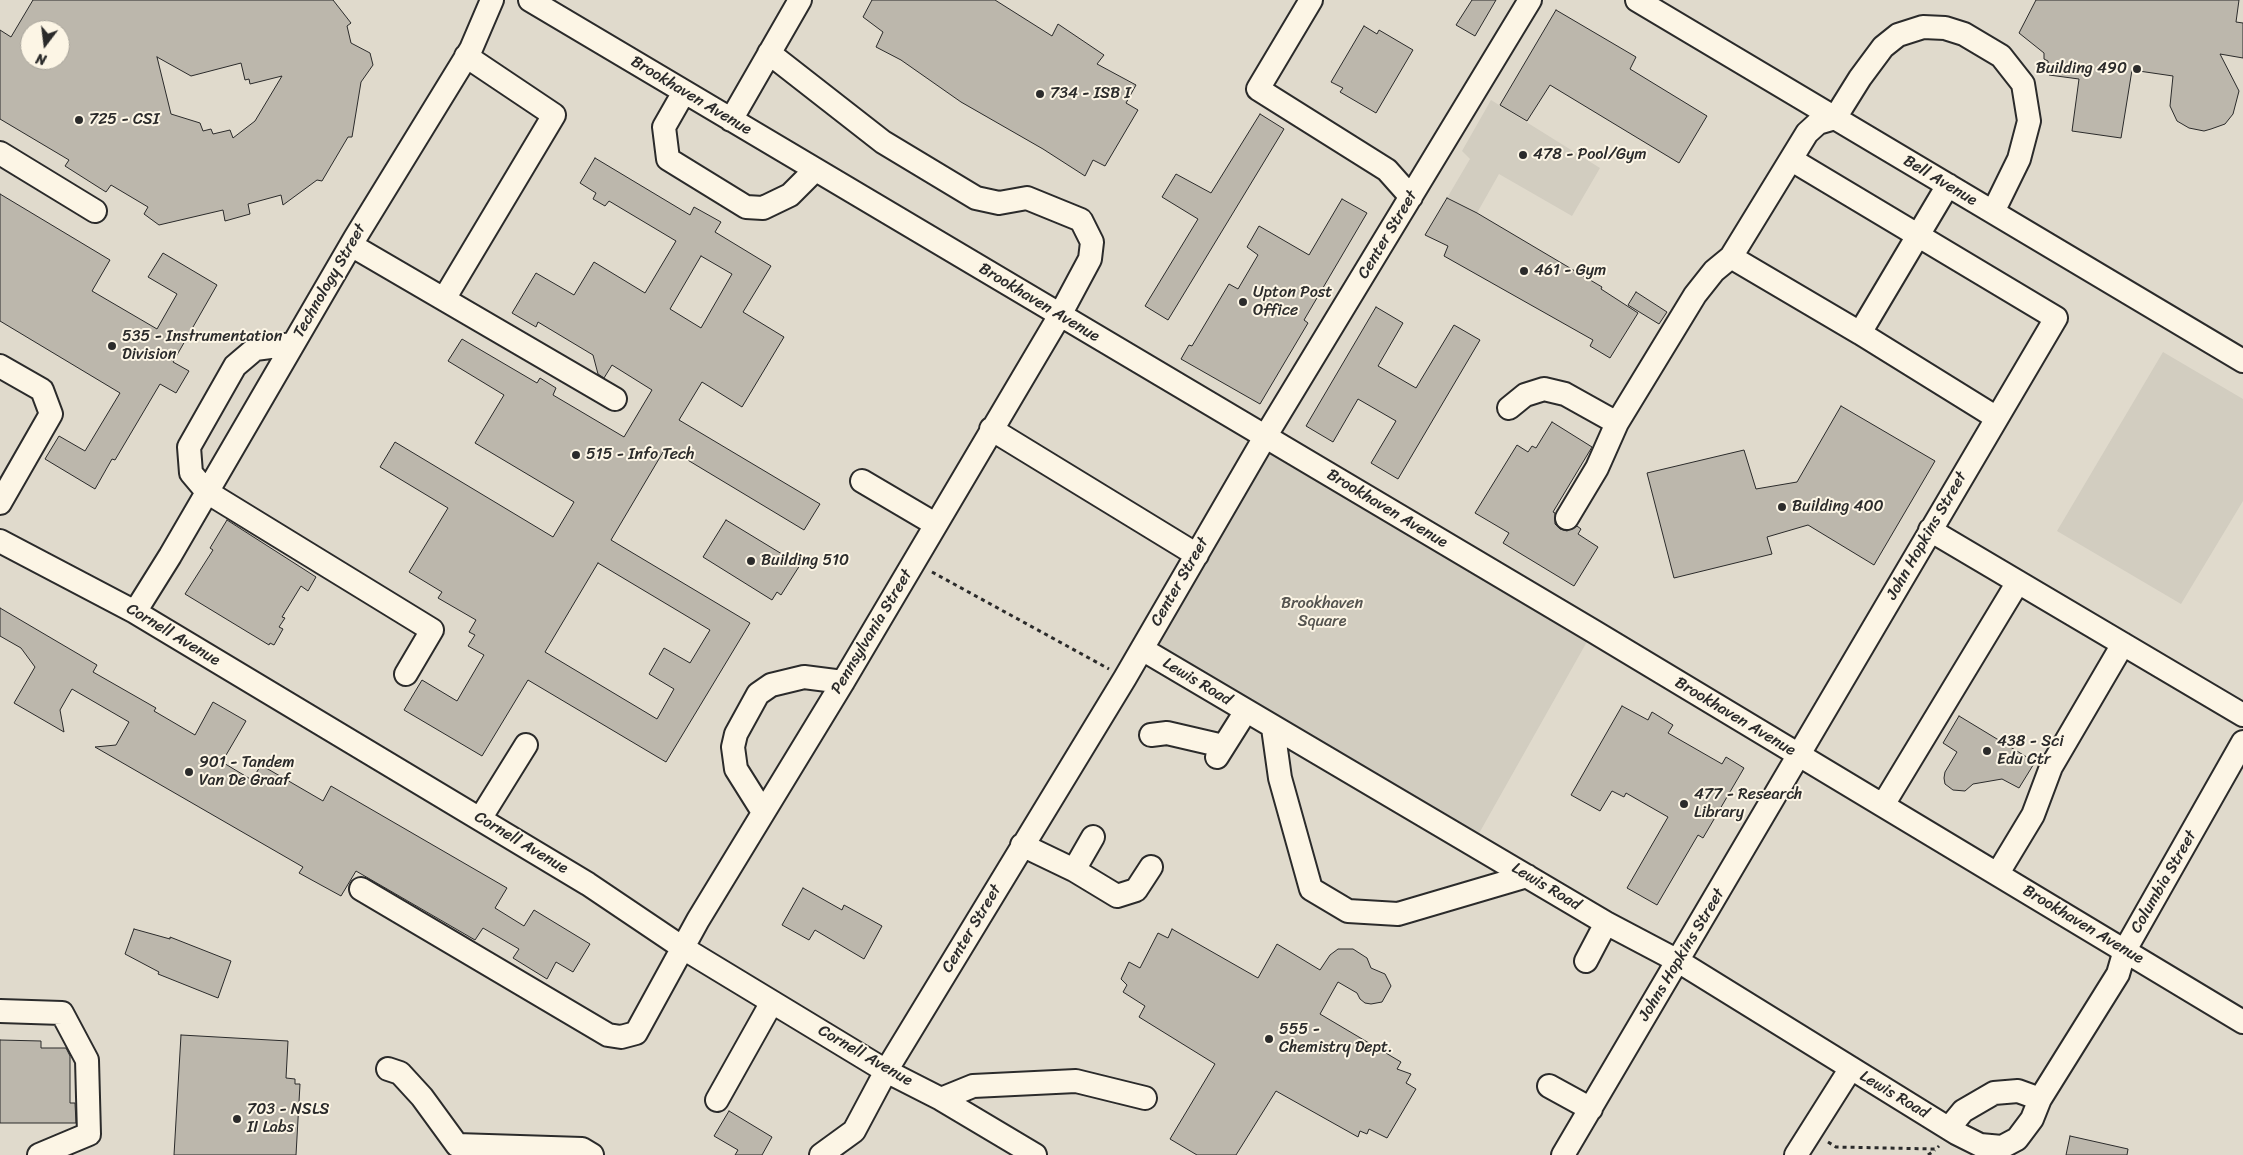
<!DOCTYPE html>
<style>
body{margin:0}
#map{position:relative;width:2243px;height:1155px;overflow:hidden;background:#efe9da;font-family:Sriracha,sans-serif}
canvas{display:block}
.north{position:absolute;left:20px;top:20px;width:50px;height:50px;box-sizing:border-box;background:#fcf5e5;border:1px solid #a8a49b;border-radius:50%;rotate:195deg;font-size:14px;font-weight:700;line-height:20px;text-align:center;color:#2b2b2b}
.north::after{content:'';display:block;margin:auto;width:18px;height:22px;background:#2b2b2b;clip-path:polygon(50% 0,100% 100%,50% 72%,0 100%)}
</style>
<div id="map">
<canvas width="2243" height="1155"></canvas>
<div class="north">N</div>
</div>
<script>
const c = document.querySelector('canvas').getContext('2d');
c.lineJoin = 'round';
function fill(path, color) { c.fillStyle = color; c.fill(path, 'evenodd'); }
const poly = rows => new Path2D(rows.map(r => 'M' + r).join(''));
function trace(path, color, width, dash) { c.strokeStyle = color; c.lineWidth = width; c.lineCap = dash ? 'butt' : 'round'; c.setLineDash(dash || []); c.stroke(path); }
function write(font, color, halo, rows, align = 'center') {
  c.font = font + ' Sriracha,sans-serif'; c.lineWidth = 4; c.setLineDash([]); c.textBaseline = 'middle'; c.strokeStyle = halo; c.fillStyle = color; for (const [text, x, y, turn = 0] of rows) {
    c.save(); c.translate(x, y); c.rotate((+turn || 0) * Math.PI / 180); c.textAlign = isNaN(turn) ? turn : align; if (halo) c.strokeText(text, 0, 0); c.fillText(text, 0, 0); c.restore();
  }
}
fill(poly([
 [0,0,2243,0,2243,1155,0,1155],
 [30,30,60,30,60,60,30,60]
]), '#e0dacc');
fill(poly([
 [1491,100,1600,168,1572,216,1499,174,1477,213,1447,198,1470,159,1462,151],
 [2163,352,2243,399,2243,501,2181,604,2057,531],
 [1265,437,1593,631,1473,844,1142,649]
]), '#d2cdc0');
const building = poly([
 [33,0,333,0,351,23,347,26,351,43,370,53,373,65,361,82,352,137,348,137,322,181,317,180,283,205,281,195,248,204,250,214,225,221,223,210,159,225,144,214,148,207,111,185,106,192,65,166,69,160,0,119,0,30,11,37,33,0],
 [30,30,60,30,60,60,30,60,30,30],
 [157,57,191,76,241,63,245,80,249,79,250,84,282,76,255,121,233,138,230,130,213,134,211,129,203,131,200,123,171,114,157,57],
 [872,0,995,0,1052,36,1058,24,1104,55,1097,64,1136,85,1126,103,1138,110,1105,166,1093,160,1085,176,1043,149,961,102,901,60,876,47,883,32,863,17,872,0],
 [1472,0,1496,0,1475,36,1456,25,1472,0],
 [2036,0,2239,0,2236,22,2243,23,2243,58,2220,54,2239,91,2233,114,2225,124,2211,129,2204,131,2189,128,2177,121,2170,106,2173,76,2132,70,2121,138,2072,131,2079,79,2049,75,2048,61,2044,59,2044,53,2019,33,2036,0],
 [1556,10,1636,57,1630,69,1707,116,1679,163,1550,85,1527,121,1500,105,1556,10],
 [1364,26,1377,34,1379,30,1413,50,1376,113,1340,92,1343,88,1331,82,1364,26],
 [1260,114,1284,129,1168,320,1145,306,1198,219,1162,197,1176,174,1211,193,1260,114],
 [595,158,690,215,694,207,721,222,715,232,771,266,743,312,784,337,742,407,702,382,679,420,820,504,804,530,666,447,611,540,750,623,666,762,528,680,482,756,404,710,422,680,457,701,484,655,468,646,475,635,469,632,476,620,438,598,442,592,409,572,448,508,380,467,395,442,553,537,574,502,475,443,504,395,448,361,462,339,537,383,540,378,556,388,553,395,624,437,652,390,612,365,604,378,598,374,593,355,538,322,536,327,512,313,536,273,574,295,594,262,645,293,676,241,609,201,605,206,593,199,596,193,580,183,595,158],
 [701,256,732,274,701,328,670,309,701,256],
 [598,563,710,630,690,663,664,648,649,674,674,689,657,719,545,652,598,563],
 [0,194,110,260,92,291,157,329,177,294,148,277,163,253,217,285,173,362,189,371,176,393,160,384,115,460,112,459,95,489,45,459,59,436,85,451,120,393,0,321,0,194],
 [1447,198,1477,213,1602,287,1601,289,1638,313,1610,358,1590,346,1593,340,1444,256,1448,246,1425,235,1447,198],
 [1342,199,1367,213,1304,320,1308,323,1260,404,1181,359,1189,345,1192,346,1229,284,1238,289,1258,255,1247,247,1259,226,1309,255,1342,199],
 [1636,292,1667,312,1659,324,1628,305,1636,292],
 [1376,307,1403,323,1378,366,1416,388,1454,325,1480,340,1398,479,1371,463,1396,421,1358,399,1333,442,1306,426,1376,307],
 [1841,406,1935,461,1874,565,1808,525,1767,537,1772,554,1674,578,1647,473,1744,450,1756,489,1797,482,1841,406],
 [1552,422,1592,447,1553,512,1555,513,1555,524,1560,529,1567,531,1577,526,1581,529,1578,534,1598,547,1574,586,1503,543,1509,533,1475,513,1517,445,1528,452,1532,446,1536,448,1552,422],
 [227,520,316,577,308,591,301,586,282,617,285,618,279,627,283,629,274,645,270,643,269,645,185,594,213,550,210,548,227,520],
 [726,520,800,565,781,595,777,592,772,600,703,557,726,520],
 [0,608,97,665,93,672,156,708,154,711,195,735,213,702,246,721,222,762,252,780,261,765,323,801,331,786,507,888,495,908,524,926,534,910,590,944,573,972,556,962,547,979,513,958,519,949,483,928,475,940,356,871,341,896,299,873,303,867,95,747,116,745,129,722,72,689,60,710,64,732,14,703,35,667,21,648,0,636,0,608],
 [1622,706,1648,720,1652,712,1673,725,1668,733,1722,764,1726,757,1744,768,1703,838,1698,835,1657,905,1627,888,1668,817,1626,793,1624,797,1612,791,1600,811,1571,795,1622,706],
 [1959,716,2035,762,2019,788,2002,779,1973,784,1965,791,1953,790,1945,784,1944,778,1945,772,1957,752,1943,743,1959,716],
 [803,888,842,910,844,905,882,926,864,959,815,930,809,940,782,925,803,888],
 [134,929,170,939,170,937,231,961,218,998,158,974,159,972,125,954,134,929],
 [1172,929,1258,978,1277,944,1320,970,1330,955,1338,949,1353,949,1367,958,1371,968,1385,974,1391,986,1382,1002,1371,1004,1365,1003,1360,999,1357,993,1338,982,1320,1014,1401,1062,1397,1069,1411,1074,1406,1083,1416,1089,1387,1138,1369,1129,1367,1134,1360,1131,1358,1137,1276,1091,1236,1155,1197,1155,1170,1139,1215,1064,1139,1017,1145,1006,1123,992,1127,985,1121,979,1129,962,1140,968,1158,933,1168,938,1172,929],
 [181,1035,288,1041,286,1078,295,1079,295,1084,300,1084,296,1155,174,1155,181,1035],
 [0,1040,41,1041,41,1048,66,1048,70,1056,70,1103,75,1103,76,1123,0,1123,0,1040],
 [729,1111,772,1137,762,1155,735,1155,738,1150,714,1136,729,1111],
 [2070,1136,2128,1149,2127,1155,2066,1155,2070,1136]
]);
fill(building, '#bcb7ac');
trace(building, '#2b2b2b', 1);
const minor = poly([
 [530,0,1593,631,2243,1022],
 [1311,0,1258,89,1387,170,1411,197],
 [1637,0,2243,361],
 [684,92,664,127,668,159,746,207,763,208,790,195,815,170],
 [731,120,800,0],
 [0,153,95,211],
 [1948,185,1860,333,1731,257,1807,133,1818,123,1835,118,1860,78,1883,47,1898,35,1923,27,1945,28,1964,34,2001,56,2023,84,2029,121,2019,159,1993,212],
 [351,245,615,399],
 [444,299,554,115,466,56],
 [1860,333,1997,418],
 [293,344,255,349,235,366,189,447,191,473,207,492,432,630,406,674],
 [0,366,42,390,51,414,0,503],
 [1509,408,1525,395,1544,389,1565,394,1617,423],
 [991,429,1197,555],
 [862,481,935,524],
 [1567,518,1597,468,1617,423,1695,295,1714,271,1731,257],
 [1930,530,2243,715],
 [0,541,135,612,588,884,683,948,886,1071,941,1099,1035,1155],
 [135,612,170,556,355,238,471,49,492,0],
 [1142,649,1606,923,1678,961,1956,1133,1980,1145,2002,1147,2017,1139,2032,1119,2040,1099,2118,974,2125,950,2243,742],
 [1273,728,1280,778,1311,889,1348,911,1398,914,1527,876],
 [1151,735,1167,733,1223,746],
 [1217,757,1246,711],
 [1883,805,2018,582],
 [763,812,736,769,733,747,736,734,758,694,771,685,804,677,843,682],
 [480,819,526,745],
 [1022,845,1074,870,1117,896,1136,890,1151,867],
 [1074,870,1093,837],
 [1998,873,2033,815,2051,767,2123,644],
 [361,889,608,1035,621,1037,636,1033,698,920,843,682,1060,315,1090,259,1092,242,1081,220,1027,198,999,203,976,198,883,142,769,53],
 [1586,961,1606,923],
 [0,1011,62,1013,87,1060,89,1134,39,1155],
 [388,1069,400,1073,422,1097,457,1145,582,1149,592,1155],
 [1549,1086,1591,1109],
 [941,1099,973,1086,1076,1081,1145,1098],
 [717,1100,772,1002],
 [1949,1128,1963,1111,1994,1093,2018,1091,2040,1099],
 [821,1155,854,1131,886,1071,1125,678,1265,437,1530,0],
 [1563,1155,2056,318,1792,160],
 [1796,1155,1851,1068]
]);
trace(minor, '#2b2b2b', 26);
trace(poly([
 [932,572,1109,669],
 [1828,1142,1836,1147,1936,1149,1939,1146],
 [1928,1155,1935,1150]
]), '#2b2b2b', 3, [4, 4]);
trace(minor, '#fcf5e5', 22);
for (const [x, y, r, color] of [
 [2137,69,5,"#2b2b2b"],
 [1040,94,5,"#2b2b2b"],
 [79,120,5,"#2b2b2b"],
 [1523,155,5,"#2b2b2b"],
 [1524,271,5,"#2b2b2b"],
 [1243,302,5,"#2b2b2b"],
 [112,346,5,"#2b2b2b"],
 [576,455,5,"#2b2b2b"],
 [1782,507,5,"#2b2b2b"],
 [751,561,5,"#2b2b2b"],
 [1987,751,5,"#2b2b2b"],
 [189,772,5,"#2b2b2b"],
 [1684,804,5,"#2b2b2b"],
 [1269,1039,5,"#2b2b2b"],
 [237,1119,5,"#2b2b2b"]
]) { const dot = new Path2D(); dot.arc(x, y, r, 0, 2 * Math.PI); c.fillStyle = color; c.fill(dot); trace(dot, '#fcf5e5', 2); }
write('16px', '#2b2b2b', '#fcf5e5', [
 ["Building 490",2127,69,"right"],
 ["734 - ISB I",1050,94],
 ["725 - CSI",89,120],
 ["478 - Pool/Gym",1533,155],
 ["461 - Gym",1534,271],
 ["Upton Post",1253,293],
 ["Office",1253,311],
 ["535 - Instrumentation",122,337],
 ["Division",122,355],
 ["515 - Info Tech",586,455],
 ["Building 400",1792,507],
 ["Building 510",761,561],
 ["438 - Sci",1997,742],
 ["Edu Ctr",1997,760],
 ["901 - Tandem",199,763],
 ["Van De Graaf",199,781],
 ["477 - Research",1694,795],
 ["Library",1694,813],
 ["555 -",1279,1030],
 ["Chemistry Dept.",1279,1048],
 ["703 - NSLS",247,1110],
 ["II Labs",247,1128]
], 'left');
write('16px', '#2b2b2b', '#fcf5e5', [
 ["Brookhaven Avenue",691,96,31],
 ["Bell Avenue",1940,181,31],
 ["Center Street",1388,235,-59],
 ["Technology Street",330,281,-60],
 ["Brookhaven Avenue",1039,303,31],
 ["Brookhaven Avenue",1387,509,31],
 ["John Hopkins Street",1927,536,-60],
 ["Center Street",1180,582,-60],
 ["Pennsylvania Street",872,632,-59],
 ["Cornell Avenue",173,635,31],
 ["Lewis Road",1197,682,31],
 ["Brookhaven Avenue",1735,717,31],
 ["Cornell Avenue",521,843,31],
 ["Columbia Street",2164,882,-60],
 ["Lewis Road",1546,887,31],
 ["Brookhaven Avenue",2083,925,31],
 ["Center Street",972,929,-59],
 ["Johns Hopkins Street",1682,955,-59],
 ["Cornell Avenue",865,1056,30],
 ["Lewis Road",1894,1095,31]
]);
write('16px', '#555450', '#fcf5e5', [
 ["Brookhaven",1322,604],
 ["Square",1322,622]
]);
</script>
